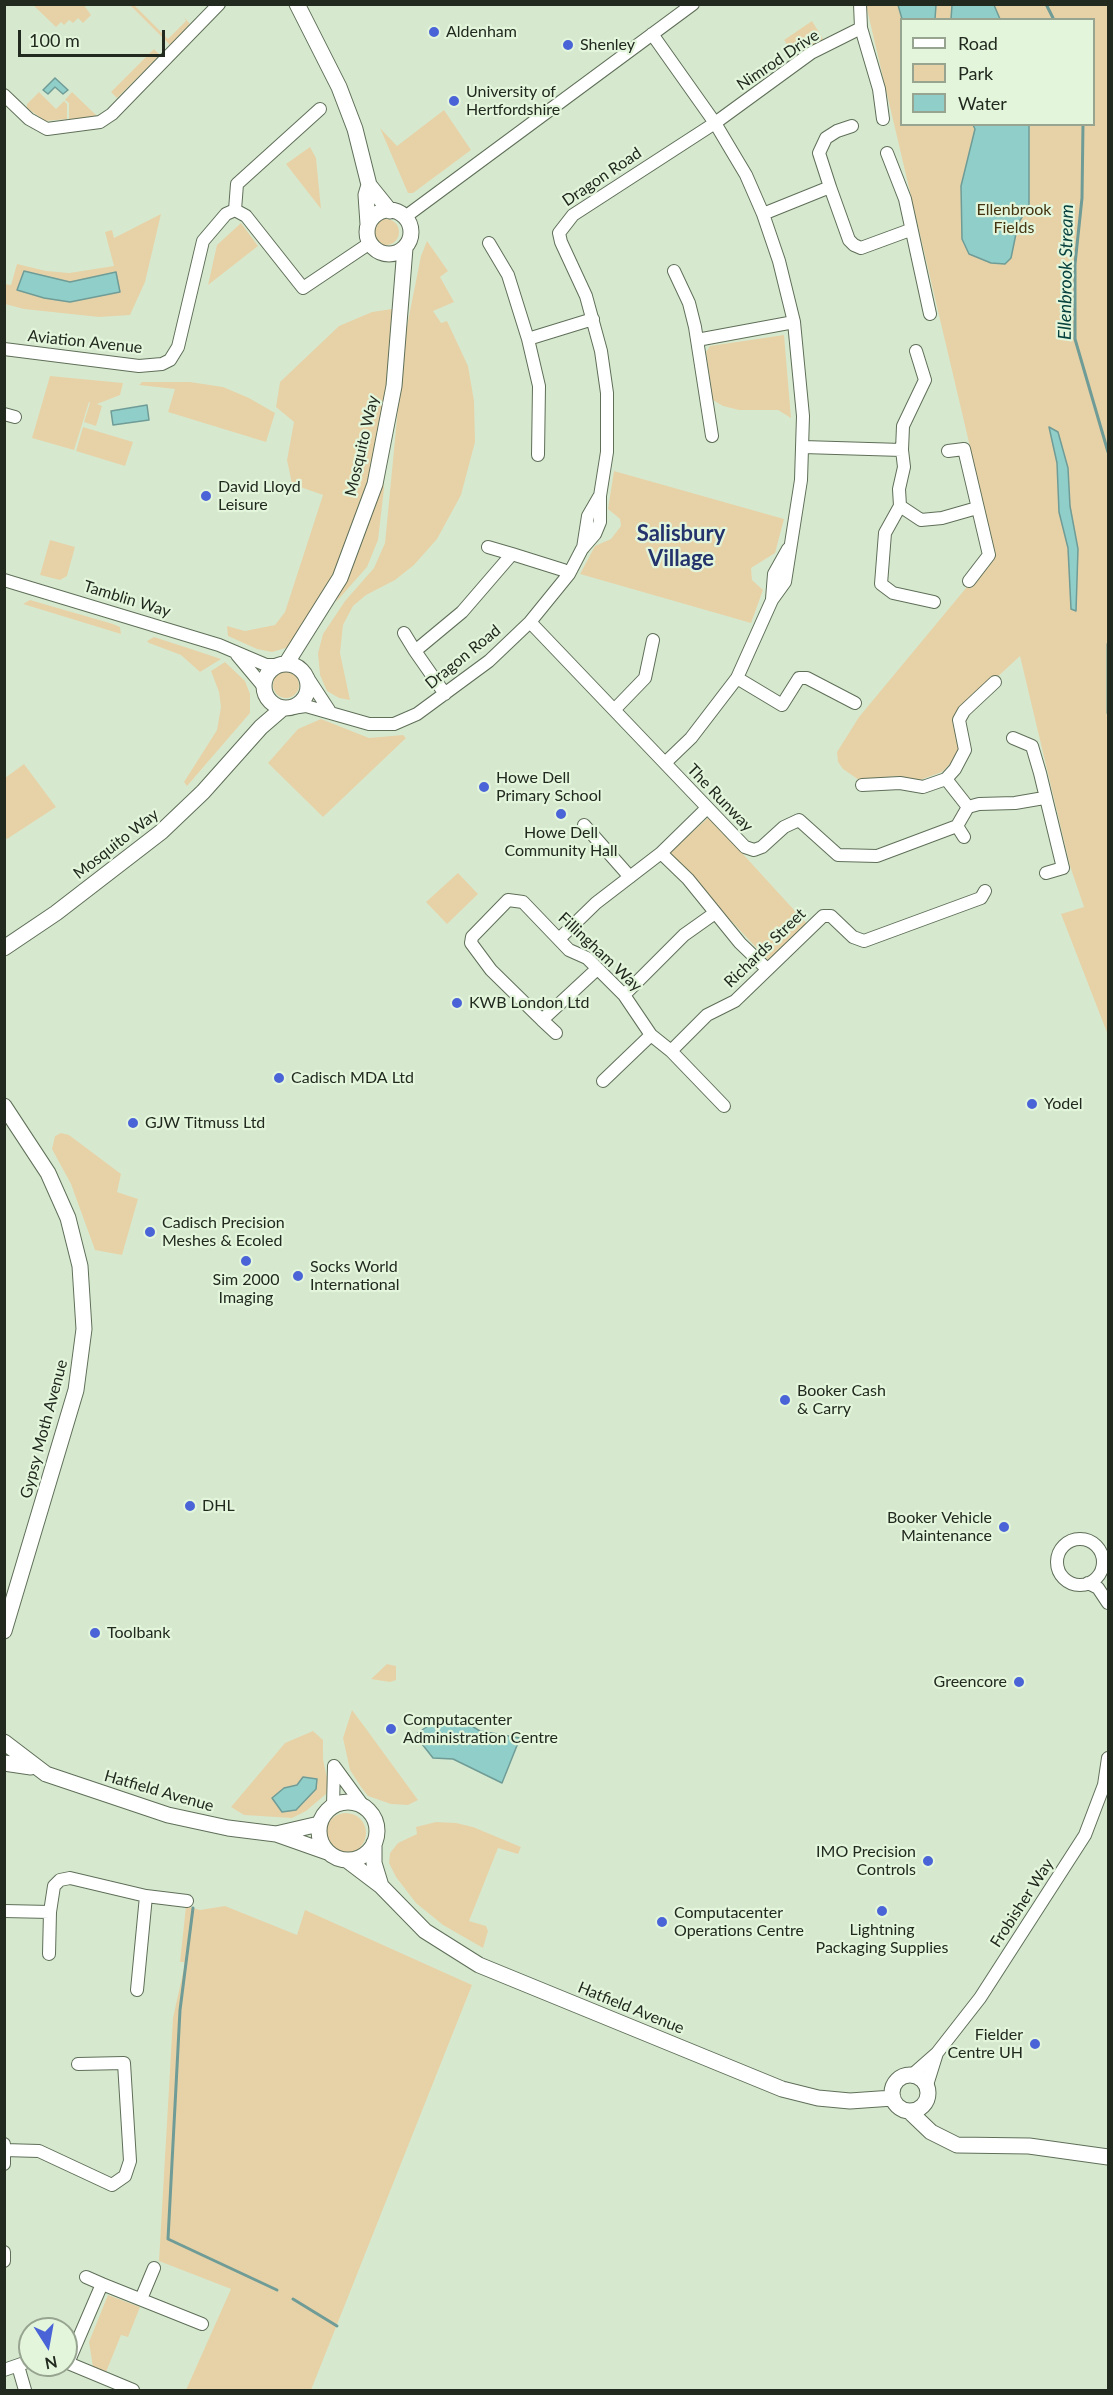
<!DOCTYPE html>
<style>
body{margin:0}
#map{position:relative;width:1113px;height:2395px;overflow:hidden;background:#d6e9cf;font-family:Lato,sans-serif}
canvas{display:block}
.frame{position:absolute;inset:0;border:6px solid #22291f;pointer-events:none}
.legend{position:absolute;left:900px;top:18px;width:195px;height:108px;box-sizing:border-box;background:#e3f6dc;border:2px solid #96a490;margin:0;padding:8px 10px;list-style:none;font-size:18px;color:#22291f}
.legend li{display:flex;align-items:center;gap:12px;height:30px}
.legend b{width:30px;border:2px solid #96a490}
.north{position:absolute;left:18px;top:2317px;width:60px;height:60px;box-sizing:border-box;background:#e3f6dc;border:2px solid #96a490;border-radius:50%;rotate:169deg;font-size:16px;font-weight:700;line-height:24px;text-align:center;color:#22291f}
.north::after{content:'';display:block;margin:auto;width:21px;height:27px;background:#4a64d8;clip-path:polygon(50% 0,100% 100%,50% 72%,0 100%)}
.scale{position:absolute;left:18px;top:30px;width:147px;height:27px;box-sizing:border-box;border:3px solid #22291f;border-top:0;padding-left:8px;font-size:18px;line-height:21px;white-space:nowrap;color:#22291f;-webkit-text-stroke:4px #e3f6dc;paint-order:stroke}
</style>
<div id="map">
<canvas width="1113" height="2395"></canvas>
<div class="frame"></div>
<ul class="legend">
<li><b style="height:8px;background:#fff"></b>Road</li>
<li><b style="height:16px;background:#e7d2a8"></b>Park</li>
<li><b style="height:16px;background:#90cec9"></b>Water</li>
</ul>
<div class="north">N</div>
<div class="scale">100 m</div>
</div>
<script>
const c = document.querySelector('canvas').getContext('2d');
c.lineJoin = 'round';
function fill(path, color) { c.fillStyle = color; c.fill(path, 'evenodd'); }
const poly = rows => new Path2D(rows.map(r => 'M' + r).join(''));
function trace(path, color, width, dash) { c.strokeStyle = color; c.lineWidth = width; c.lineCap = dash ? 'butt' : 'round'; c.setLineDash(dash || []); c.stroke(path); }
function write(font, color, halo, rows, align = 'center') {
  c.font = font + ' Lato,sans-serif'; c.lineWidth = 4.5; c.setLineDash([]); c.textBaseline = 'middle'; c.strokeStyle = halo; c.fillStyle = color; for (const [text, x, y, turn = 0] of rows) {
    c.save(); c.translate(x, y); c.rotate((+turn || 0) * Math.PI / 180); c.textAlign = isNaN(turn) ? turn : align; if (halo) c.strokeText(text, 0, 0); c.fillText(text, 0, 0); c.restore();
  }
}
fill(poly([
 [33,5,84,5,91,15,83,23,78,18,73,23,69,20,64,25,61,22,56,27],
 [130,5,134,5,168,39,186,21,184,17,190,24,170,45],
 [866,5,1108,5,1108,1035,1061,914,1084,907,1070,866,1020,656,952,719,954,730,958,731,961,753,942,772,914,782,897,776,859,780,843,769,838,762,837,752,859,717,995,553],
 [902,20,1094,20,1094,124,902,124],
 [812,21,823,39,804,52,790,49,784,40],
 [154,49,160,55,117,98,111,92],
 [39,92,56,109,64,101,67,104,67,119,45,121,27,108,27,104],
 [72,92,96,115,96,117,69,119,69,103,65,100],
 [444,110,471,150,413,193,408,193,380,128,397,146],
 [310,147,316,158,321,209,286,164],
 [161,214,145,282,130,315,99,317,24,309,5,304,4,284,11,285,17,264,46,271,69,273,114,266,105,232,112,230,114,238],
 '373 232a13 13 0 1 1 26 0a13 13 0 1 1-26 0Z',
 [241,223,258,246,208,285,217,245],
 [427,241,448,271,440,277,454,302,433,311,441,323,447,321,468,366,474,401,475,442,461,495,437,539,414,565,395,580,366,595,353,606,343,625,340,653,350,700,339,698,327,691,320,675,318,653,323,634,345,601,374,568,385,543,405,336,421,256],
 [392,309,386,399,375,456,353,526,328,588,289,647,272,652,257,649,228,636,227,626,245,631,275,625,285,612,323,495,292,484,287,460,294,422,276,407,280,382,339,326,372,312],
 [784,335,791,418,778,410,739,410,723,406,713,400,706,352,710,346],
 [50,376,123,383,120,395,97,404,102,406,96,426,84,422,90,403,89,402,74,450,32,438],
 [142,382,190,382,223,387,249,398,275,413,266,442,168,412,175,389,139,385],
 [83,427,133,442,125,466,76,451],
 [382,470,384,489,378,540,367,567,336,602],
 [614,471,784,519,775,553,751,568,752,580,763,590,751,623,580,574,595,546,611,539,621,526,620,519,608,509],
 [50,540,75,547,67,576,60,580,40,575],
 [30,600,113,624,120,627,121,634,23,604],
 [154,637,194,650,221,659,200,672,181,655,149,643,147,641],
 [225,662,245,681,250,694,250,713,187,786,184,782,217,730,221,707,219,692,211,671],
 '273 685a13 13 0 1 1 26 0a13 13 0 1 1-26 0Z',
 [321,719,369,738,403,735,406,738,323,817,268,763,298,729],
 [24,764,56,807,7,839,4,836,5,778],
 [709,817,806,923,768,960,668,854],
 [458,873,478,894,447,924,426,902],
 [61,1133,69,1135,121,1174,117,1192,138,1199,122,1255,95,1250,71,1184,52,1149,55,1136],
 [387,1664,396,1666,396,1680,390,1682,371,1679],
 [352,1710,364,1726,418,1800,408,1805,391,1804,368,1796,361,1787,350,1770,343,1738],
 [313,1731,323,1740,323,1759,328,1783,326,1794,306,1811,292,1818,244,1815,231,1807,285,1743],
 '326 1833a20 20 0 1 1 40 0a20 20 0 1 1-40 0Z',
 [436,1822,456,1823,473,1827,521,1847,518,1854,498,1848,469,1921,486,1926,488,1931,483,1948,443,1925,416,1903,396,1877,389,1863,390,1853,398,1843,417,1834,416,1827],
 [186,1906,200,1910,225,1906,297,1935,305,1910,472,1985,311,2390,186,2390,231,2289,159,2261,173,2018,184,1968,184,1962,180,1962],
 [108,2295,140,2307,128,2337,121,2335,106,2372,93,2367,89,2342]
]), '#e7d2a8');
const water = poly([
 [898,5,936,5,935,19,902,19,898,5],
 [952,5,994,5,1000,19,951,19,952,5],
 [55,78,68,90,63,94,55,87,48,94,43,90,55,78],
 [973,125,1029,125,1029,205,1018,224,1011,258,1005,264,991,263,969,254,962,239,961,186,975,129,973,125],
 [24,271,70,282,116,272,120,292,70,302,44,298,17,290,24,271],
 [147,405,149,420,113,425,111,411,147,405],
 [1049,427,1058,432,1068,468,1070,506,1078,549,1076,611,1071,609,1068,548,1059,512,1057,463,1049,427],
 [442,1716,460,1719,480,1731,520,1738,502,1783,453,1759,433,1758,415,1735,442,1716],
 [303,1777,317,1779,316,1789,296,1810,282,1812,272,1798,284,1788,297,1785,303,1777]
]);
fill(water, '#90cec9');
trace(water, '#6f9c96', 1.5);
trace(poly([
 [1046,4,1054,20],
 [1083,124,1082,198,1075,264,1075,339,1108,452],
 [1108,644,1108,713],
 [193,1908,180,2010,168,2239,277,2290],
 [293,2299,337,2326]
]), '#6f9c96', 3);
const minor = poly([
 [860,4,861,28,879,89,883,119],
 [652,34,715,123,746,175,763,214,779,261,794,322,803,416,801,480,785,582,772,600,737,678,691,738,665,763],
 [4,95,29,119,47,129,100,122,112,114,219,4],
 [887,153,905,199,930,314],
 [830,187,819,153,826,138,837,131,852,126],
 [235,210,237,184,320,109],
 [763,214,830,187,849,240,854,245,861,248,910,230],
 [405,217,693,4],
 [489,243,508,275,528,339,539,386,538,455],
 [674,271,689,303,695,327,712,436],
 [528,339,593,319],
 [697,340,794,322],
 [4,349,139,366,162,364,170,360,178,347,203,241,226,214,235,210,246,216,303,288,370,243],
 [4,414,15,417],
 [803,447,902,450,904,467,899,489,900,506,921,520,942,518,977,508],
 [902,450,903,426,925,380,916,351],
 [948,451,964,449,989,555,969,581],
 [900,506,885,533,881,584,893,593,934,602],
 [488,547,512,554],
 [583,548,588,516,599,497],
 [4,580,219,645,266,665,280,665],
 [772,599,774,574,788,549],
 [530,622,745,847,754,850,762,847,784,827,799,820,838,855,877,856,957,826,968,807,979,804,1015,803,1044,798],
 [404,633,415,651],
 [237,655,263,686],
 [308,678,329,710],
 [737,678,782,705,799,678,807,678,855,703],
 [445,694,415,651,462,612,512,554,563,570,569,574],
 [292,708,306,706,369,724,394,724,417,714,489,661,530,622,569,574,582,549,595,534,600,522,600,496,607,452,607,393,601,351,586,296,561,242,559,233,573,215,715,123,811,53,861,28],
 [615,709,645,678,653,640],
 [1013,738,1032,746,1040,773,1063,868,1046,873],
 [946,779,955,769,965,750,959,720,964,711,995,682],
 [862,785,900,783,923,787,946,779,968,807],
 [584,825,630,877],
 [957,826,964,837],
 [661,853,688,879,740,943,767,969],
 [560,938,596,903,661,853,706,809],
 [597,969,542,1020,491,970,471,943,472,937,508,900,523,902,569,950,587,958,624,995,651,1035,671,1051,724,1106],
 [624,995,684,935,715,913],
 [542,1020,556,1033],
 [671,1051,707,1015,735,1001,823,916,831,916,853,937,864,941,981,898,985,891],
 [603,1081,651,1035],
 '1057 1562a23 23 0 1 1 46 0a23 23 0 1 1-46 0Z',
 [1088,1583,1098,1588,1108,1603],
 [334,1766,364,1807],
 [333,1806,334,1766],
 [146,1896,187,1901],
 [4,1911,50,1912,54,1886,60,1880,70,1878,146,1896,137,1990],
 [49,1954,50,1912],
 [912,2075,937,2053,980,1998,1085,1835,1104,1785,1108,1758],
 [927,2085,937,2053],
 [4,2144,4,2164],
 [4,2150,39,2151,112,2185,125,2176,130,2161,124,2063,78,2064],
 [4,2252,4,2261],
 [86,2277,102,2284],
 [141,2299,154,2268],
 [66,2363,68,2363,102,2284,202,2324],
 [68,2363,133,2390],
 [18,2366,25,2390],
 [4,2370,30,2361]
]);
const tertiary = poly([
 [297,4,339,87,355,129,369,185,390,211],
 '367 232a22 22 0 1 1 44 0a22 22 0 1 1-44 0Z',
 [368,224,366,195,369,185],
 [286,664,340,578,375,484,394,386,405,248],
 '264 686a22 22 0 1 1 44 0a22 22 0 1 1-44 0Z',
 [4,948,56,913,161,832,203,792,261,727,283,708],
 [4,1106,48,1173,68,1218,80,1266,84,1329,76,1390,4,1631],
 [4,1742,46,1774,168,1815,228,1828,276,1834,327,1852],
 [4,1763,31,1767],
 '319 1831a29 29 0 1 1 58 0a29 29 0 1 1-58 0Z',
 [276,1834,319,1824],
 [374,1843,374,1863,381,1886],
 [348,1861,381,1886,425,1931,479,1965,782,2089,818,2098,850,2101,893,2098],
 '892 2093a18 18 0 1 1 36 0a18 18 0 1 1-36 0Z',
 [909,2111,931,2132,957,2145,1029,2146,1108,2157]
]);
trace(minor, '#5f6f58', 14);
trace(tertiary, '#5f6f58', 17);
trace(minor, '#fff', 12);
trace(tertiary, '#fff', 15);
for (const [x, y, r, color] of [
 [434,32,6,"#4a64d8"],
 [568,45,6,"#4a64d8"],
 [454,101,6,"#4a64d8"],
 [206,496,6,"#4a64d8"],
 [484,787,6,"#4a64d8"],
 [561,814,6,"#4a64d8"],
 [457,1003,6,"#4a64d8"],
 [279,1078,6,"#4a64d8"],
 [1032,1104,6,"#4a64d8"],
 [133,1123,6,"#4a64d8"],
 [150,1232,6,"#4a64d8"],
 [246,1261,6,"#4a64d8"],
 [298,1276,6,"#4a64d8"],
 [785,1400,6,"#4a64d8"],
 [190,1506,6,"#4a64d8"],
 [1004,1527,6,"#4a64d8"],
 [95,1633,6,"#4a64d8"],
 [1019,1682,6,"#4a64d8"],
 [391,1729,6,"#4a64d8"],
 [928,1861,6,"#4a64d8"],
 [882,1911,6,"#4a64d8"],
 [662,1922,6,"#4a64d8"],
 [1035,2044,6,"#4a64d8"]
]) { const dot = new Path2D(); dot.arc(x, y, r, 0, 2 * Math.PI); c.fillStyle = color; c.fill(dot); trace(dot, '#e3f6dc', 2); }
write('16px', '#22291f', '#e3f6dc', [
 ["Aldenham",446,32],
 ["Shenley",580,45],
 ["University of",466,92],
 ["Hertfordshire",466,110],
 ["David Lloyd",218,487],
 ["Leisure",218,505],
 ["Howe Dell",496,778],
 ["Primary School",496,796],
 ["Howe Dell",561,833,"center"],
 ["Community Hall",561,851,"center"],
 ["KWB London Ltd",469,1003],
 ["Cadisch MDA Ltd",291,1078],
 ["Yodel",1044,1104],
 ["GJW Titmuss Ltd",145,1123],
 ["Cadisch Precision",162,1223],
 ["Meshes & Ecoled",162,1241],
 ["Socks World",310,1267],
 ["International",310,1285],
 ["Sim 2000",246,1280,"center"],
 ["Imaging",246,1298,"center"],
 ["Booker Cash",797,1391],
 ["& Carry",797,1409],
 ["DHL",202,1506],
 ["Booker Vehicle",992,1518,"right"],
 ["Maintenance",992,1536,"right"],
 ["Toolbank",107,1633],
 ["Greencore",1007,1682,"right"],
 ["Computacenter",403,1720],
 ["Administration Centre",403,1738],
 ["IMO Precision",916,1852,"right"],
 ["Controls",916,1870,"right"],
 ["Computacenter",674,1913],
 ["Operations Centre",674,1931],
 ["Lightning",882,1930,"center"],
 ["Packaging Supplies",882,1948,"center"],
 ["Fielder",1023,2035,"right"],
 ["Centre UH",1023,2053,"right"]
], 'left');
write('16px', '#22291f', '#e3f6dc', [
 ["Nimrod Drive",778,60,-34],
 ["Dragon Road",602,177,-34],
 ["Aviation Avenue",85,342,6],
 ["Mosquito Way",362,446,-77],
 ["Tamblin Way",127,599,17],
 ["Dragon Road",463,657,-39],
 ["The Runway",720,798,46],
 ["Mosquito Way",116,844,-38],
 ["Richards Street",765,948,-44],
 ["Fillingham Way",600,952,43],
 ["Gypsy Moth Avenue",44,1429,-75],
 ["Hatfield Avenue",159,1791,16],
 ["Frobisher Way",1022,1903,-57],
 ["Hatfield Avenue",631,2008,22]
]);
write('16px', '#453511', '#e3f6dc', [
 ["Ellenbrook",1014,210],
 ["Fields",1014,228]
]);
write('italic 18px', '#07423f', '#e3f6dc', [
 ["Ellenbrook Stream",1066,272,-89]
]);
write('bold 22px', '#25336c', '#e3f6dc', [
 ["Salisbury",681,534],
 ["Village",681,559]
]);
</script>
